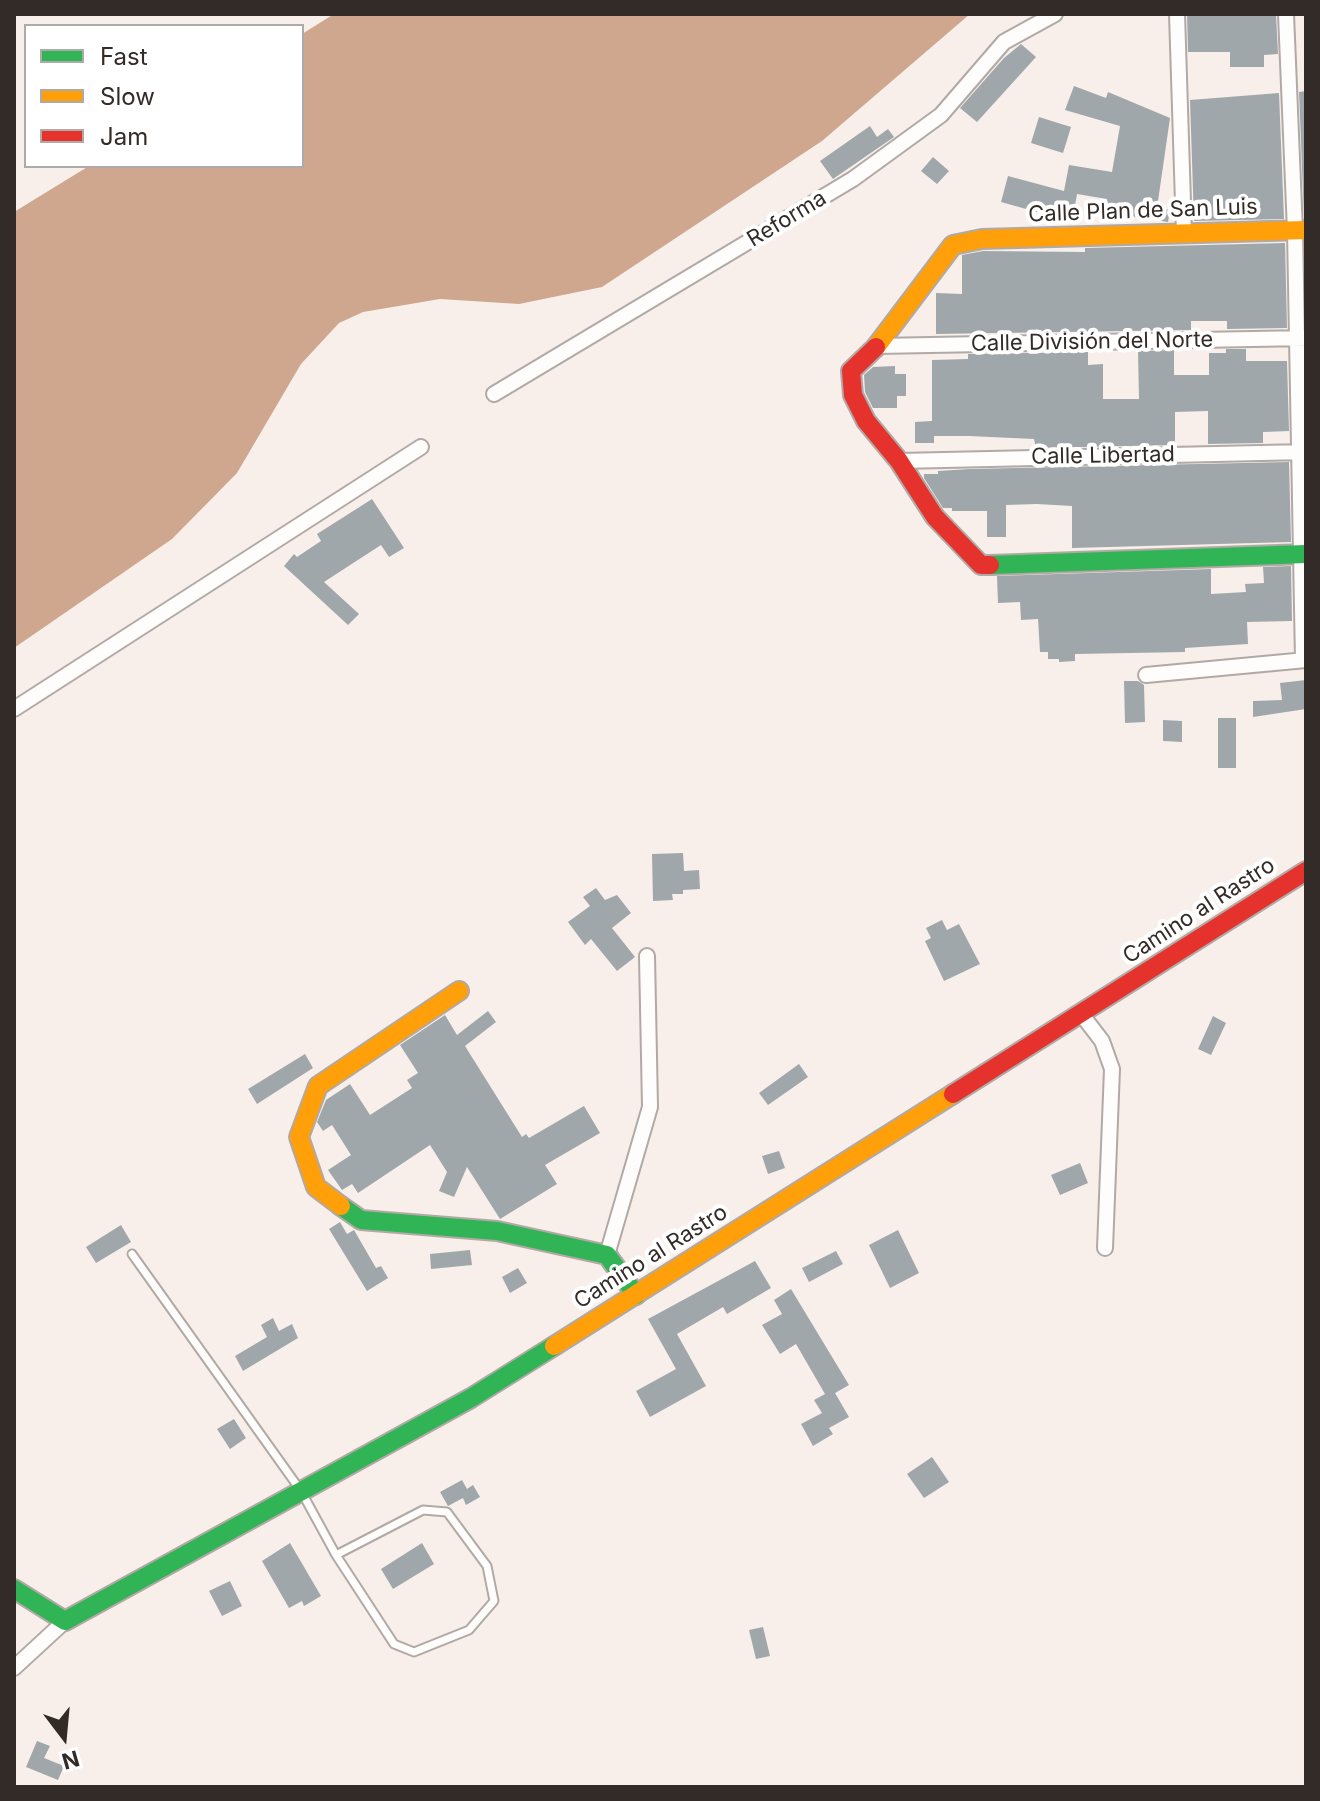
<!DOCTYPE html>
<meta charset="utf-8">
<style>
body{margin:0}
#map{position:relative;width:1320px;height:1801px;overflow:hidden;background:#f8efea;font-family:Inter,sans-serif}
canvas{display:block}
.frame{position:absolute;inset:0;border:16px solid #332b27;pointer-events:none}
.legend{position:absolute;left:24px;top:24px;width:280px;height:144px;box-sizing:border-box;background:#fff;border:2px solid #adaaa9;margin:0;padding:10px 14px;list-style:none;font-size:24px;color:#332b27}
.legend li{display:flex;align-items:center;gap:16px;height:40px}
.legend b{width:40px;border:2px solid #adaaa9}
.north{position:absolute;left:24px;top:1697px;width:80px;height:80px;-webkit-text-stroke:6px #fff;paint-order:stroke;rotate:164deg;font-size:22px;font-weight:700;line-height:32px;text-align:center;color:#332b27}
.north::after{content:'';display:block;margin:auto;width:28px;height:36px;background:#332b27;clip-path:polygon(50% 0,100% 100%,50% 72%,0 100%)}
</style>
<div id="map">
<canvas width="1320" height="1801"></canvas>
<div class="frame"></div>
<ul class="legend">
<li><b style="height:10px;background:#30b455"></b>Fast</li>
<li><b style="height:10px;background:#ff9f0a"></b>Slow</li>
<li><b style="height:10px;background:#e5322d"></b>Jam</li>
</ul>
<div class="north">N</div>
</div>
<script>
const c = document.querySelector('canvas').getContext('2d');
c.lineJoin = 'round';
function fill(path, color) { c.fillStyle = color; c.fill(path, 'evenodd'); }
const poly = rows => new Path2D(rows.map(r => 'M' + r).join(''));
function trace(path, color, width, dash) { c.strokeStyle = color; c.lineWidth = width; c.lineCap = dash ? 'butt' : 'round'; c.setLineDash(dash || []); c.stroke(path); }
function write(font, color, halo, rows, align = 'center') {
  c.font = font + ' Inter,sans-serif'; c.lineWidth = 8; c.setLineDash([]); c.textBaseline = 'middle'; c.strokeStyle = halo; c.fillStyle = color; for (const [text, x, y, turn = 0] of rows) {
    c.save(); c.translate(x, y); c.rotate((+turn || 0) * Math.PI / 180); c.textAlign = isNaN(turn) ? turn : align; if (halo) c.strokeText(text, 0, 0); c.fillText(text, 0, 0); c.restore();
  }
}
fill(poly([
 [334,14,970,14,822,141,602,287,519,304,440,299,363,312,339,323,301,364,237,473,172,539,14,648,14,212,89,166,302,166,302,34]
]), '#cfa78e');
fill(poly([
 [1187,14,1276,14,1278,54,1264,55,1264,67,1230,67,1230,52,1188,52],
 [1021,44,1036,57,977,122,960,108,1004,58],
 [1074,86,1106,98,1108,92,1170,118,1157,208,1170,210,1168,222,1105,212,1107,199,1077,194,1073,217,1063,215,1062,219,1001,202,1008,176,1064,191,1069,165,1112,172,1120,126,1065,110],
 [1306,91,1306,218,1304,218,1299,92],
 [1279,93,1284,219,1194,221,1190,100],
 [1039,117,1071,127,1063,153,1031,143],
 [870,126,877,137,888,129,894,137,833,179,820,161],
 [933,157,949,171,937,184,921,171],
 [1285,243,1287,328,1227,329,1227,321,1191,321,1191,330,936,334,936,293,962,294,962,255,983,251,1085,252,1085,248],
 [1226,349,1246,349,1246,361,1287,361,1289,431,1263,432,1263,443,1208,444,1208,411,1175,412,1175,445,1036,448,1034,439,969,436,934,436,934,443,915,443,915,422,932,421,932,360,968,359,968,354,1088,352,1088,365,1103,364,1103,399,1139,399,1138,351,1174,350,1174,375,1209,375,1209,353,1226,353],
 [895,366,895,374,906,374,906,396,897,396,897,408,873,408,865,392,864,375,873,367],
 [1289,462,1291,542,1072,548,1072,506,1037,504,1006,505,1006,537,987,537,987,511,952,511,952,508,943,508,924,478,924,474,938,474,938,471,969,469],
 [372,499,404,548,389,557,381,545,324,582,359,614,348,625,284,566,294,554,297,557,321,541,317,534],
 [1291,566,1292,621,1247,622,1248,644,1185,648,1185,652,1075,654,1075,661,1059,662,1059,659,1048,659,1048,652,1040,652,1038,619,1021,620,1020,602,998,603,997,576,1211,569,1211,594,1246,592,1245,584,1264,583,1263,567],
 [1306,680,1306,709,1253,717,1253,701,1282,700,1280,683],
 [1124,681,1138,681,1144,685,1145,722,1125,723],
 [1218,718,1236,718,1236,768,1218,768],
 [1163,720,1182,721,1182,742,1163,741],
 [683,853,684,871,699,870,700,889,683,890,683,894,672,894,673,900,653,901,652,854],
 [596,888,605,900,617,895,631,913,612,928,635,957,617,971,591,939,585,945,568,922,590,906,583,897],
 [942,920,947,930,959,924,980,964,944,981,925,941,931,938,926,928],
 [488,1011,496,1022,465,1046,522,1137,526,1134,529,1138,584,1106,600,1133,545,1165,557,1184,500,1219,467,1167,454,1197,439,1191,447,1172,430,1145,358,1193,352,1184,342,1190,328,1170,351,1155,332,1125,323,1131,317,1122,326,1100,350,1084,370,1115,412,1088,407,1080,418,1073,400,1045,445,1015,457,1035],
 [1213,1016,1226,1023,1211,1055,1198,1049],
 [305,1054,313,1068,257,1104,248,1089],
 [799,1064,808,1077,768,1105,759,1093],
 [779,1151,785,1168,768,1174,762,1156],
 [1080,1163,1088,1183,1060,1195,1051,1175],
 [340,1222,347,1234,354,1230,376,1268,381,1266,388,1278,367,1291,329,1229],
 [121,1225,131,1242,96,1263,86,1247],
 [898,1230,919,1273,890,1288,869,1245],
 [470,1250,472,1265,431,1269,430,1254],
 [836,1251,843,1264,809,1282,802,1268],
 [755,1261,771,1288,727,1314,723,1307,677,1334,706,1386,650,1417,636,1391,676,1369,648,1319],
 [518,1268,527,1283,510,1293,502,1277],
 [791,1289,849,1385,835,1393,849,1417,829,1428,833,1434,813,1446,801,1424,822,1413,814,1400,825,1394,796,1344,780,1354,762,1325,782,1314,774,1300],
 [273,1318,279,1331,292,1324,298,1338,243,1371,235,1356,267,1337,261,1325],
 [234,1419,246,1438,230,1449,217,1429],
 [932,1457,949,1482,924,1498,907,1474],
 [462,1480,467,1489,473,1485,480,1497,466,1505,463,1498,448,1506,440,1492],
 [290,1543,321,1596,304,1606,302,1601,289,1608,262,1561],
 [422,1543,434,1564,393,1589,381,1569],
 [230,1581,242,1606,222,1616,209,1591],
 [763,1627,770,1656,756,1659,749,1630],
 [37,1741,50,1746,44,1758,64,1766,58,1780,26,1767]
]), '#9fa7ab');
const lane = poly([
 [132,1254,301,1491,336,1555,394,1644,414,1652,469,1630,494,1601,487,1566,447,1512,423,1510,336,1555]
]);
const street = poly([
 [1177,14,1184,234],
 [1286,14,1295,231,1303,660],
 [877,346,1306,338],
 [494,394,853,179,941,115,1004,42,1055,14],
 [899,461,1306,452],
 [1146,675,1306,660],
 [14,709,421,447],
 [1082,1015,1102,1041,1112,1069,1105,1248],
 [607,1255,650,1107,647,956],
 [14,1668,65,1621]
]);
const fast = poly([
 [990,565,1306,554],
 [341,1206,361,1220,497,1231,607,1255,636,1295],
 [14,1589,65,1621,471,1398,554,1346]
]);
const slow = poly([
 [876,347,953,245,982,239,1306,230],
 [341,1206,316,1187,299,1137,318,1086,459,991],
 [554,1346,953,1094]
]);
const jam = poly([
 [876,347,851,371,853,395,866,421,899,461,935,517,981,565,990,565],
 [953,1094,1306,871]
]);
trace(lane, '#b1a9a5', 11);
trace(street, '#b1a9a5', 18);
trace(fast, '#b1a9a5', 22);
trace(slow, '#b1a9a5', 22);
trace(jam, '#b1a9a5', 22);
trace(lane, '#fefdfc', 7);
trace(street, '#fefdfc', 14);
trace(fast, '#30b455', 18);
trace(slow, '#ff9f0a', 18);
trace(jam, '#e5322d', 18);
write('22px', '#332b27', '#fff', [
 ["Calle Plan de San Luis",1143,211,-2],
 ["Reforma",787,219,-31],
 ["Calle División del Norte",1092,342,-1],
 ["Calle Libertad",1103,456,-1],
 ["Camino al Rastro",1199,911,-33],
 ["Camino al Rastro",651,1257,-32]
]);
</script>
